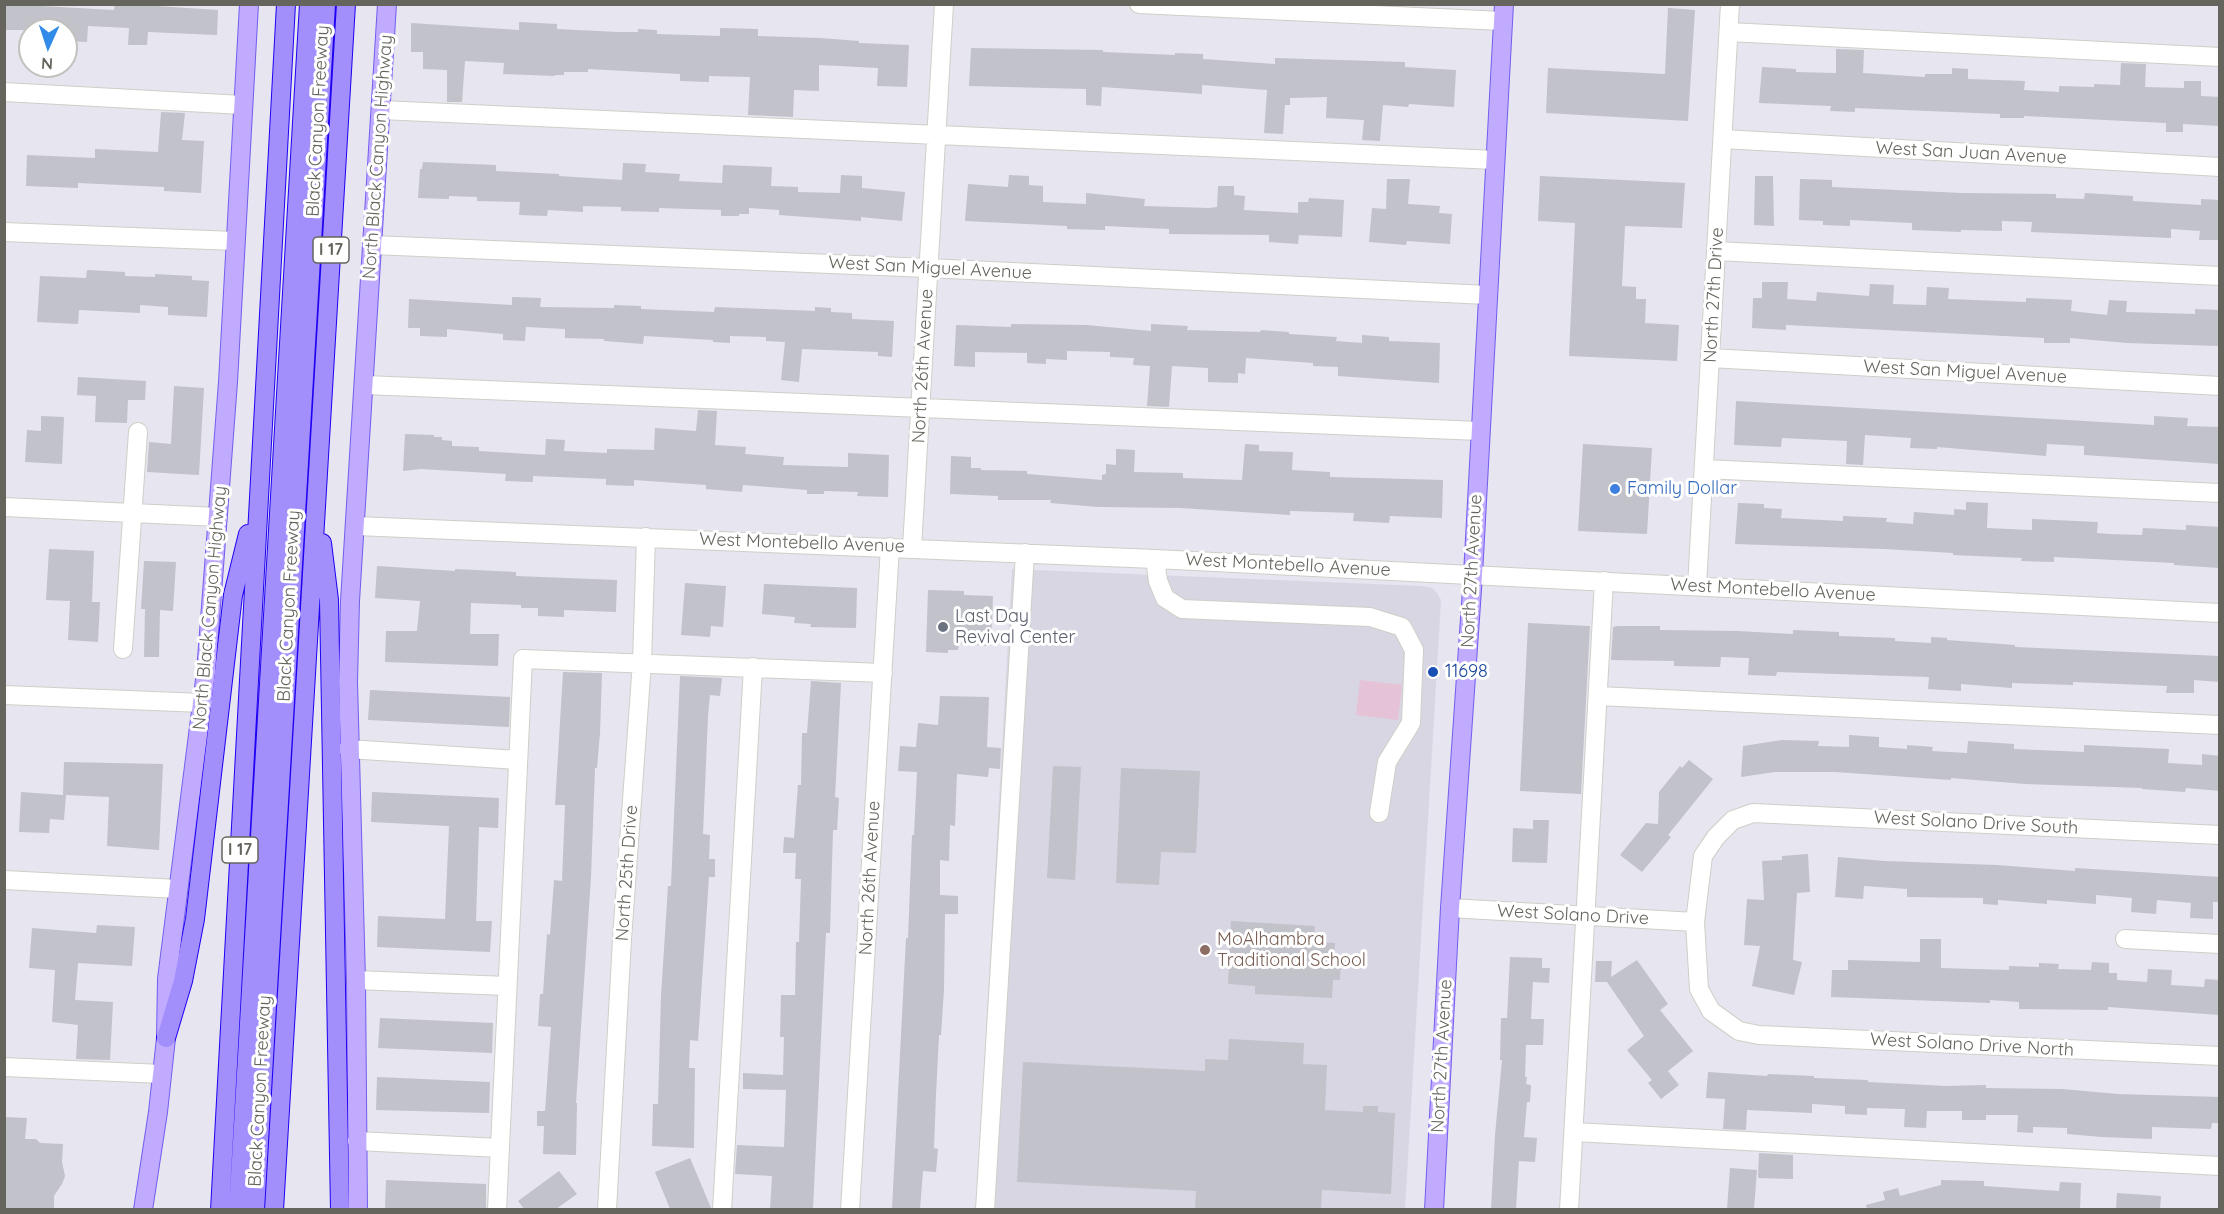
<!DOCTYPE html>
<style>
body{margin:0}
#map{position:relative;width:2224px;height:1214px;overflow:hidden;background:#e7e5ef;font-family:Quicksand,sans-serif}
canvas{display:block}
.frame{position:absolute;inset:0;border:6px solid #65655d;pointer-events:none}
.north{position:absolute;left:18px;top:18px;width:60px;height:60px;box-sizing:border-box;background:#fff;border:2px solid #c1c1be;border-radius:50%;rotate:183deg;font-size:16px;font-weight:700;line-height:24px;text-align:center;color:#65655d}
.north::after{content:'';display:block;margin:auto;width:21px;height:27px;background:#328be8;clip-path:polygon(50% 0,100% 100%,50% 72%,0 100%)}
</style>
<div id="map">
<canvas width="2224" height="1214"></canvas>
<div class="frame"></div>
<div class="north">N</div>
</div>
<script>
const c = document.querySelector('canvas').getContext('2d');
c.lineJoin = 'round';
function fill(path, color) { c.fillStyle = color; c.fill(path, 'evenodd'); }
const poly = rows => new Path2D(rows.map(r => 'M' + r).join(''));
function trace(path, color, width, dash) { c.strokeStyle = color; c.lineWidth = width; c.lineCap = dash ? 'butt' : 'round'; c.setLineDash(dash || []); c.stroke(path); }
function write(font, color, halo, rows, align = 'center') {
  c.font = font + ' Quicksand,sans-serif'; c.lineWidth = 6; c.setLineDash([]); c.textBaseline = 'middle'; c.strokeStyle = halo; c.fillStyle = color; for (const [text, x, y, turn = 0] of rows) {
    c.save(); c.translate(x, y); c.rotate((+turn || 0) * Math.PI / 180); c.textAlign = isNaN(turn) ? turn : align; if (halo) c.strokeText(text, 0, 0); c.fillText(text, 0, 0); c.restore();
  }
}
fill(poly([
 [1012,569,1421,586,1432,588,1437,593,1441,600,1405,1209,976,1210]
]), '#d8d6e2');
fill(poly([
 [1360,680,1402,685,1398,720,1356,715]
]), '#e6c2d6');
fill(poly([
 [4,4,114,10,115,4,125,4,218,10,217,35,148,32,147,45,128,45,129,28,88,26,87,42,66,41,66,30,4,30],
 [1668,8,1695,10,1688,121,1546,113,1548,68,1665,74],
 [519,22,557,24,557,29,617,32,638,32,638,29,657,30,657,34,720,36,720,28,758,29,758,36,820,38,859,41,859,43,909,45,907,87,877,86,878,68,819,65,819,91,794,90,793,117,748,115,750,77,709,76,709,82,680,81,680,74,588,69,588,72,564,72,564,75,555,75,555,76,503,74,504,63,465,61,462,102,447,102,447,70,423,69,423,52,411,52,411,23,519,30],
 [971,48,1103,50,1103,52,1175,55,1175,53,1203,54,1203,59,1275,64,1275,58,1405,62,1405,67,1456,70,1454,107,1409,104,1408,107,1383,105,1380,141,1362,140,1364,120,1326,118,1327,97,1290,98,1290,105,1285,105,1283,134,1264,133,1267,90,1202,85,1202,94,1102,87,1101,106,1086,105,1086,89,969,86],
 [1836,49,1864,50,1863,73,1925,77,1925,74,1952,74,1952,68,1968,69,1968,79,2025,81,2024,90,2059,92,2059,86,2094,87,2094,84,2120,85,2121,63,2146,64,2145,87,2184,88,2184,81,2201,81,2201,96,2220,97,2220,126,2183,124,2183,132,2166,132,2166,123,2024,116,2024,118,2000,118,2000,114,1855,108,1855,112,1830,111,1831,106,1759,103,1762,67,1796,69,1796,72,1836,73],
 [161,112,185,113,182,140,204,141,201,193,164,191,164,187,78,183,78,188,26,186,27,155,95,158,95,149,158,152],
 [423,162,496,165,496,171,559,174,559,176,622,180,623,163,646,164,645,172,680,174,679,181,722,183,723,165,772,167,771,186,798,187,798,192,840,193,841,175,862,176,862,188,905,192,902,221,861,217,861,221,779,215,779,210,749,208,749,214,739,214,739,216,721,216,721,210,659,208,659,212,621,211,621,207,583,206,583,212,548,210,547,216,519,215,520,202,477,201,477,197,449,196,449,199,418,198,420,169,422,169],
 [1009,175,1029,176,1029,185,1043,186,1043,202,1086,204,1086,193,1145,199,1144,206,1209,208,1217,207,1218,186,1234,186,1234,195,1245,196,1244,210,1298,213,1298,202,1308,202,1309,198,1344,200,1342,237,1299,235,1298,244,1269,242,1269,235,1169,234,1169,229,1105,226,1105,230,1067,229,1067,226,965,221,968,184,1008,187],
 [1540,176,1685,183,1682,228,1625,226,1622,286,1636,287,1636,299,1646,299,1645,323,1679,325,1677,361,1569,356,1575,223,1538,221],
 [1755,176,1773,176,1774,226,1754,225],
 [1387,179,1410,179,1408,204,1440,206,1439,213,1452,214,1450,244,1407,241,1406,245,1369,242,1372,208,1386,209],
 [1800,179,1832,180,1832,187,1962,193,2056,194,2056,198,2084,199,2085,193,2133,196,2133,201,2201,205,2201,199,2220,200,2220,240,2199,240,2200,231,2171,229,2171,238,2031,232,2032,222,2002,221,2002,231,1961,230,1961,232,1912,230,1912,223,1850,220,1850,226,1823,225,1823,221,1799,220],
 [87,270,125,272,125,276,155,277,155,274,192,276,192,280,209,281,207,317,168,315,168,307,140,305,140,313,79,310,78,324,37,322,40,276,86,278],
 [1762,282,1788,282,1787,299,1816,301,1817,292,1869,296,1870,284,1894,285,1893,304,1926,305,1927,287,1949,288,1948,299,2026,302,2026,298,2072,300,2071,311,2107,315,2109,300,2127,301,2126,312,2195,314,2195,309,2220,310,2220,346,2127,343,2070,338,2070,343,2044,343,2044,338,1786,325,1786,330,1752,328,1753,298,1762,298],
 [512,297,541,298,540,307,614,308,614,305,641,306,641,309,714,312,715,307,815,311,815,307,831,308,831,312,852,313,852,319,894,321,892,357,878,356,878,352,802,349,799,382,781,380,785,342,766,341,766,337,730,336,730,343,713,342,713,340,644,336,643,344,604,341,604,339,565,338,565,329,526,327,525,341,503,340,503,334,447,329,447,337,420,336,420,328,408,328,409,299,512,305],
 [1011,324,1086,325,1151,331,1151,324,1188,326,1187,330,1260,332,1261,330,1289,332,1289,334,1337,337,1336,341,1362,343,1362,335,1389,337,1389,341,1440,343,1439,383,1338,376,1338,367,1313,366,1313,363,1246,358,1245,374,1238,373,1238,383,1208,382,1208,368,1172,366,1169,407,1147,406,1150,366,1133,365,1134,358,1110,357,1110,352,1067,351,1067,360,1046,359,1046,364,1027,363,1027,353,975,352,975,367,954,366,956,325,1011,327],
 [78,377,146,381,145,400,128,400,127,423,95,422,96,396,77,395],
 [174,386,204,388,199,475,147,472,149,442,171,444],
 [1736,401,2154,425,2154,416,2188,418,2187,426,2220,427,2220,464,2084,455,2084,446,2047,444,2046,456,1937,447,1937,449,1910,448,1911,438,1865,435,1863,465,1846,464,1847,441,1782,438,1781,447,1734,445],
 [698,410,717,411,715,445,746,447,745,454,784,457,783,465,848,467,848,453,889,455,888,497,857,496,858,492,824,491,824,494,807,494,807,490,743,485,742,492,706,489,706,485,634,480,634,486,606,485,606,479,533,476,533,482,505,481,506,474,421,469,403,471,405,434,434,435,434,437,442,437,442,440,452,441,452,446,479,447,479,451,545,455,546,439,565,440,564,451,607,453,607,449,654,450,655,428,696,431],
 [41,416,64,417,62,464,25,462,27,430,41,431],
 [1245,444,1259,445,1259,451,1293,452,1292,470,1330,472,1330,477,1443,480,1442,518,1390,516,1389,523,1353,521,1354,513,1290,511,1290,515,1180,508,1099,507,1050,503,1051,500,998,500,998,496,950,494,951,456,971,457,971,468,981,468,981,470,1027,471,1027,474,1102,480,1102,475,1106,474,1106,464,1116,465,1116,449,1135,450,1134,472,1183,473,1183,478,1242,480],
 [1583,444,1652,448,1647,534,1578,531],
 [1966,502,1988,503,1987,528,2032,530,2032,519,2098,522,2097,533,2109,534,2142,535,2143,528,2186,530,2186,525,2220,527,2220,568,2174,565,2174,563,2054,557,2054,562,2021,561,2022,558,1953,555,1953,553,1885,549,1735,544,1738,503,1764,504,1764,508,1782,509,1781,518,1843,521,1843,516,1887,518,1886,522,1913,524,1914,512,1954,515,1954,509,1966,510],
 [49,549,94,551,92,602,100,602,98,642,68,640,70,601,46,600],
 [144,561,176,562,173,611,160,610,159,657,144,657,145,609,141,609],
 [377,566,455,571,455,569,516,572,516,576,617,580,616,612,564,610,564,617,538,616,538,608,521,608,521,605,471,603,470,634,499,634,498,666,385,662,386,631,417,631,420,601,375,598],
 [685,583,726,586,723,627,711,626,710,637,681,635],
 [764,584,857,588,856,628,810,627,811,624,794,623,795,617,762,614],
 [928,590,964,591,964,595,993,596,991,646,959,644,958,650,948,650,948,653,926,652],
 [1528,623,1590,626,1581,794,1520,791],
 [1618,626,1660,626,1660,630,1737,631,1793,634,1793,630,1839,632,1839,636,1895,638,1895,641,1931,643,1931,637,1947,638,1947,640,2015,645,2015,647,2220,656,2220,682,2194,680,2194,693,2166,693,2167,686,2073,682,2073,685,2012,683,2012,688,1961,684,1961,691,1928,689,1929,677,1777,672,1776,676,1748,675,1749,658,1721,657,1720,667,1674,666,1674,661,1611,660,1613,627],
 [563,672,602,673,600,733,597,768,595,768,591,877,576,1103,577,1103,576,1155,543,1154,544,1126,537,1126,537,1111,545,1111,551,1027,538,1026,540,994,543,994,547,934,550,935,554,880,562,881,565,805,555,805],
 [680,676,722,678,720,696,710,695,708,716,703,834,710,835,709,859,715,859,715,877,709,877,698,1041,690,1040,689,1068,695,1068,694,1148,652,1146,653,1104,658,1104,661,996,668,886,671,886],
 [811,681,841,683,835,797,839,798,837,830,833,830,830,933,826,933,813,1209,770,1209,772,1176,735,1174,737,1145,784,1147,786,1090,743,1089,743,1073,783,1075,784,1037,780,1037,781,995,795,995,796,942,799,942,801,879,795,879,796,853,783,853,784,837,794,838,798,785,801,785,802,733,807,733],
 [370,690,510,697,509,727,368,720],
 [940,696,989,697,987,747,1001,748,1000,769,989,768,988,777,957,774,955,826,950,825,949,861,940,860,940,895,958,896,958,914,945,914,944,990,941,1035,939,1035,936,1095,934,1148,938,1149,936,1172,923,1171,920,1209,892,1209,906,938,908,938,912,835,914,835,917,772,898,771,900,746,916,747,918,723,938,725],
 [1849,735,1879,737,1879,747,1907,749,1907,745,1933,747,1932,751,1967,753,1968,741,2014,744,2014,749,2084,752,2084,745,2169,749,2168,763,2202,765,2202,754,2220,756,2220,791,2186,788,2185,792,2142,789,2142,788,2025,784,1951,778,1951,780,1835,772,1775,772,1741,777,1743,746,1782,740,1819,741,1818,746,1849,747],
 [1689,760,1713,779,1668,835,1671,837,1642,872,1620,855,1646,823,1658,824,1659,792,1680,766,1682,768],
 [64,762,163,764,159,850,107,846,109,797,66,795,64,820,50,819,49,833,19,832,21,792,63,795],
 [1053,766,1081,767,1075,880,1047,878],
 [1121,768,1200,771,1196,853,1161,852,1159,885,1116,883],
 [372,792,499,798,498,828,479,827,476,921,492,921,490,952,377,947,378,916,445,919,449,826,371,822],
 [1533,820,1549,820,1547,863,1512,862,1513,828,1533,829],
 [1808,854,1810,892,1797,893,1793,960,1802,962,1794,995,1752,986,1760,946,1744,945,1747,899,1764,900,1762,861,1782,860,1782,856],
 [1838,857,1884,861,1997,865,2075,871,2075,868,2220,877,2220,902,2213,902,2213,919,2190,918,2191,903,2157,900,2156,914,2131,912,2132,898,2096,895,2096,904,2047,900,2047,904,1998,900,1998,905,1983,904,1983,898,1907,897,1907,889,1864,886,1863,899,1835,897],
 [1231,921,1315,926,1314,942,1335,943,1334,960,1341,960,1340,980,1333,980,1332,998,1255,994,1255,986,1228,984],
 [97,925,135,927,132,966,78,963,75,1000,113,1002,110,1060,76,1059,78,1025,52,1022,55,970,29,968,32,928,96,933],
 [1920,939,1941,939,1941,968,2009,970,2009,966,2039,967,2039,963,2059,964,2058,969,2091,970,2092,962,2109,963,2109,973,2117,973,2117,980,2147,982,2148,969,2172,970,2171,985,2204,987,2205,979,2220,980,2220,1015,2108,1007,2108,1010,2019,1009,2019,1002,1990,1000,1990,1003,1831,997,1832,970,1848,970,1848,960,1920,962],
 [1510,957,1542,958,1542,968,1550,968,1549,983,1533,982,1531,1019,1544,1019,1543,1045,1526,1045,1525,1077,1527,1077,1526,1084,1531,1085,1530,1102,1527,1102,1524,1137,1537,1138,1535,1162,1519,1161,1516,1209,1491,1209,1495,1135,1502,1060,1500,1060,1501,1018,1507,1018],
 [1637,960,1668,1004,1660,1010,1693,1051,1668,1071,1679,1085,1661,1099,1648,1083,1652,1080,1627,1050,1644,1036,1607,982,1595,982,1596,961,1612,961,1611,977],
 [380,1018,493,1023,492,1053,378,1048],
 [1229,1039,1304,1043,1303,1064,1327,1065,1325,1110,1363,1112,1363,1106,1378,1106,1378,1112,1395,1113,1391,1194,1322,1190,1321,1209,1195,1209,1196,1191,1017,1182,1023,1062,1205,1071,1205,1059,1228,1060],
 [1708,1072,1767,1076,1768,1074,1814,1076,1814,1078,1868,1080,1868,1082,1946,1086,1986,1085,1986,1088,2062,1089,2118,1094,2220,1097,2220,1123,2212,1123,2211,1129,2152,1127,2152,1139,2102,1137,2067,1134,2067,1128,2033,1127,2033,1133,2017,1132,2018,1115,1986,1115,1986,1120,1962,1120,1962,1111,1927,1111,1926,1128,1904,1127,1905,1109,1867,1108,1867,1115,1845,1114,1845,1106,1812,1104,1812,1113,1747,1110,1746,1130,1723,1129,1725,1099,1706,1098],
 [377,1077,490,1082,489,1113,376,1110],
 [4,1117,27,1118,25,1139,36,1139,40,1143,63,1144,62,1162,65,1176,62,1184,54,1196,54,1209,4,1209],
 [1759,1153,1793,1155,1793,1179,1758,1178],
 [690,1158,711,1208,711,1209,670,1209,655,1172],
 [1730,1168,1757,1170,1754,1209,1727,1209],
 [559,1171,577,1194,556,1209,524,1209,518,1201],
 [386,1180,486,1184,486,1209,385,1209],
 [1941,1180,1984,1181,1984,1186,2059,1191,2060,1182,2081,1183,2080,1209,1867,1209,1866,1205,1885,1200,1883,1192,1898,1188,1900,1196,1941,1185],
 [2117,1193,2161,1196,2160,1209,2116,1209]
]), '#c2c2ca');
const minor = poly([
 [1139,4,1503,21],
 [1729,32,2220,57],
 [4,92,243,105],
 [381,110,1495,160],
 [1723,139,2220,167],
 [4,232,235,241],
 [372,245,928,268,1487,295],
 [1716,251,2220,276],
 [1710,358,2220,386],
 [365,385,1480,431],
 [1704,469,2220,493],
 [4,507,218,517],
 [356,526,1155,559,2220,613],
 [912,548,944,4],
 [1155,559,1158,581,1165,598,1182,609,1370,617,1402,627,1414,650,1411,723,1387,762,1379,813],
 [1697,586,1730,4],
 [123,649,138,432],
 [4,695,203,703],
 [1598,696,2220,725],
 [348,749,518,760],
 [2220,835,1753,813,1733,820,1716,837,1703,856,1695,922,1699,989,1711,1011,1739,1031,1759,1035,2220,1056],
 [4,880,178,889],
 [1450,908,1695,922],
 [2125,939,2220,944],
 [356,980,507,986],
 [4,1067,162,1074],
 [1574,1132,2220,1166],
 [357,1141,500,1148],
 [497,1210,523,659,883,673],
 [607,1210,622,939,642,662,646,537],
 [722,1210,753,667],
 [850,1210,890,547],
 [985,1210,1025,553],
 [1569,1210,1604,581]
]);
const major = poly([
 [143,1210,158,1112,166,1038,167,979,206,672,228,382,249,4],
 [358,1210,356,980,348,682,350,601,387,4],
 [1434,1210,1450,908,1473,575,1504,4]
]);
const highway = poly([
 [322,543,329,600,340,1210],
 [166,1038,183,981,195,919,233,595,248,534],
 [220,1210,286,4],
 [238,1210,309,4],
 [255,1210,326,4],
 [274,1210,346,4]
]);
trace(minor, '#cfcfc8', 20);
trace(major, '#735df0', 20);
trace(highway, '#1f02f2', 20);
trace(minor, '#fff', 18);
trace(major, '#c1abfe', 18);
trace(highway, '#a38ffc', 18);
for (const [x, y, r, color] of [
 [1615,489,6,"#3f7fe0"],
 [943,627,6,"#6b7280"],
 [1433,672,6,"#1a4fb4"],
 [1205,950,6,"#8d6e63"]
]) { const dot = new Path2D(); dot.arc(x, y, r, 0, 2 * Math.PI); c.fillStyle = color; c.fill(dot); trace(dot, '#fff', 2); }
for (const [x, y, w] of [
 [331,250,36],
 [240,850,36]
]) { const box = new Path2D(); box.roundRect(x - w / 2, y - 13, w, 26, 4.5); c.fillStyle = '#fff'; c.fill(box); trace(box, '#65655d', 1.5); }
write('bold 16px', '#65655d', null, [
 ["I 17",331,250],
 ["I 17",240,850]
]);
write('18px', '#65655d', '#fff', [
 ["Black Canyon Freeway",318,121,-87],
 ["West San Juan Avenue",1971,153,3],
 ["North Black Canyon Highway",378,157,-86],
 ["West San Miguel Avenue",930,268,3],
 ["North 27th Drive",1714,295,-87],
 ["North 26th Avenue",923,366,-87],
 ["West San Miguel Avenue",1965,372,3],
 ["West Montebello Avenue",802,543,2],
 ["West Montebello Avenue",1288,565,3],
 ["North 27th Avenue",1472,571,-87],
 ["West Montebello Avenue",1773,590,3],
 ["Black Canyon Freeway",289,606,-87],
 ["North Black Canyon Highway",210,608,-85],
 ["West Solano Drive South",1976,823,3],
 ["North 25th Drive",627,873,-86],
 ["North 26th Avenue",870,878,-87],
 ["West Solano Drive",1573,915,3],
 ["West Solano Drive North",1972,1045,3],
 ["North 27th Avenue",1442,1056,-87],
 ["Black Canyon Freeway",260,1091,-87]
]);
write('18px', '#366cbe', '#fff', [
 ["Family Dollar",1627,489]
], 'left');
write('18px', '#5b616d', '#fff', [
 ["Last Day",955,617],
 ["Revival Center",955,638]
], 'left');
write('18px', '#164399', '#fff', [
 ["11698",1445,672]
], 'left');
write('18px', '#785e54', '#fff', [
 ["MoAlhambra",1217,940],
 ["Traditional School",1217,961]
], 'left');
</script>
